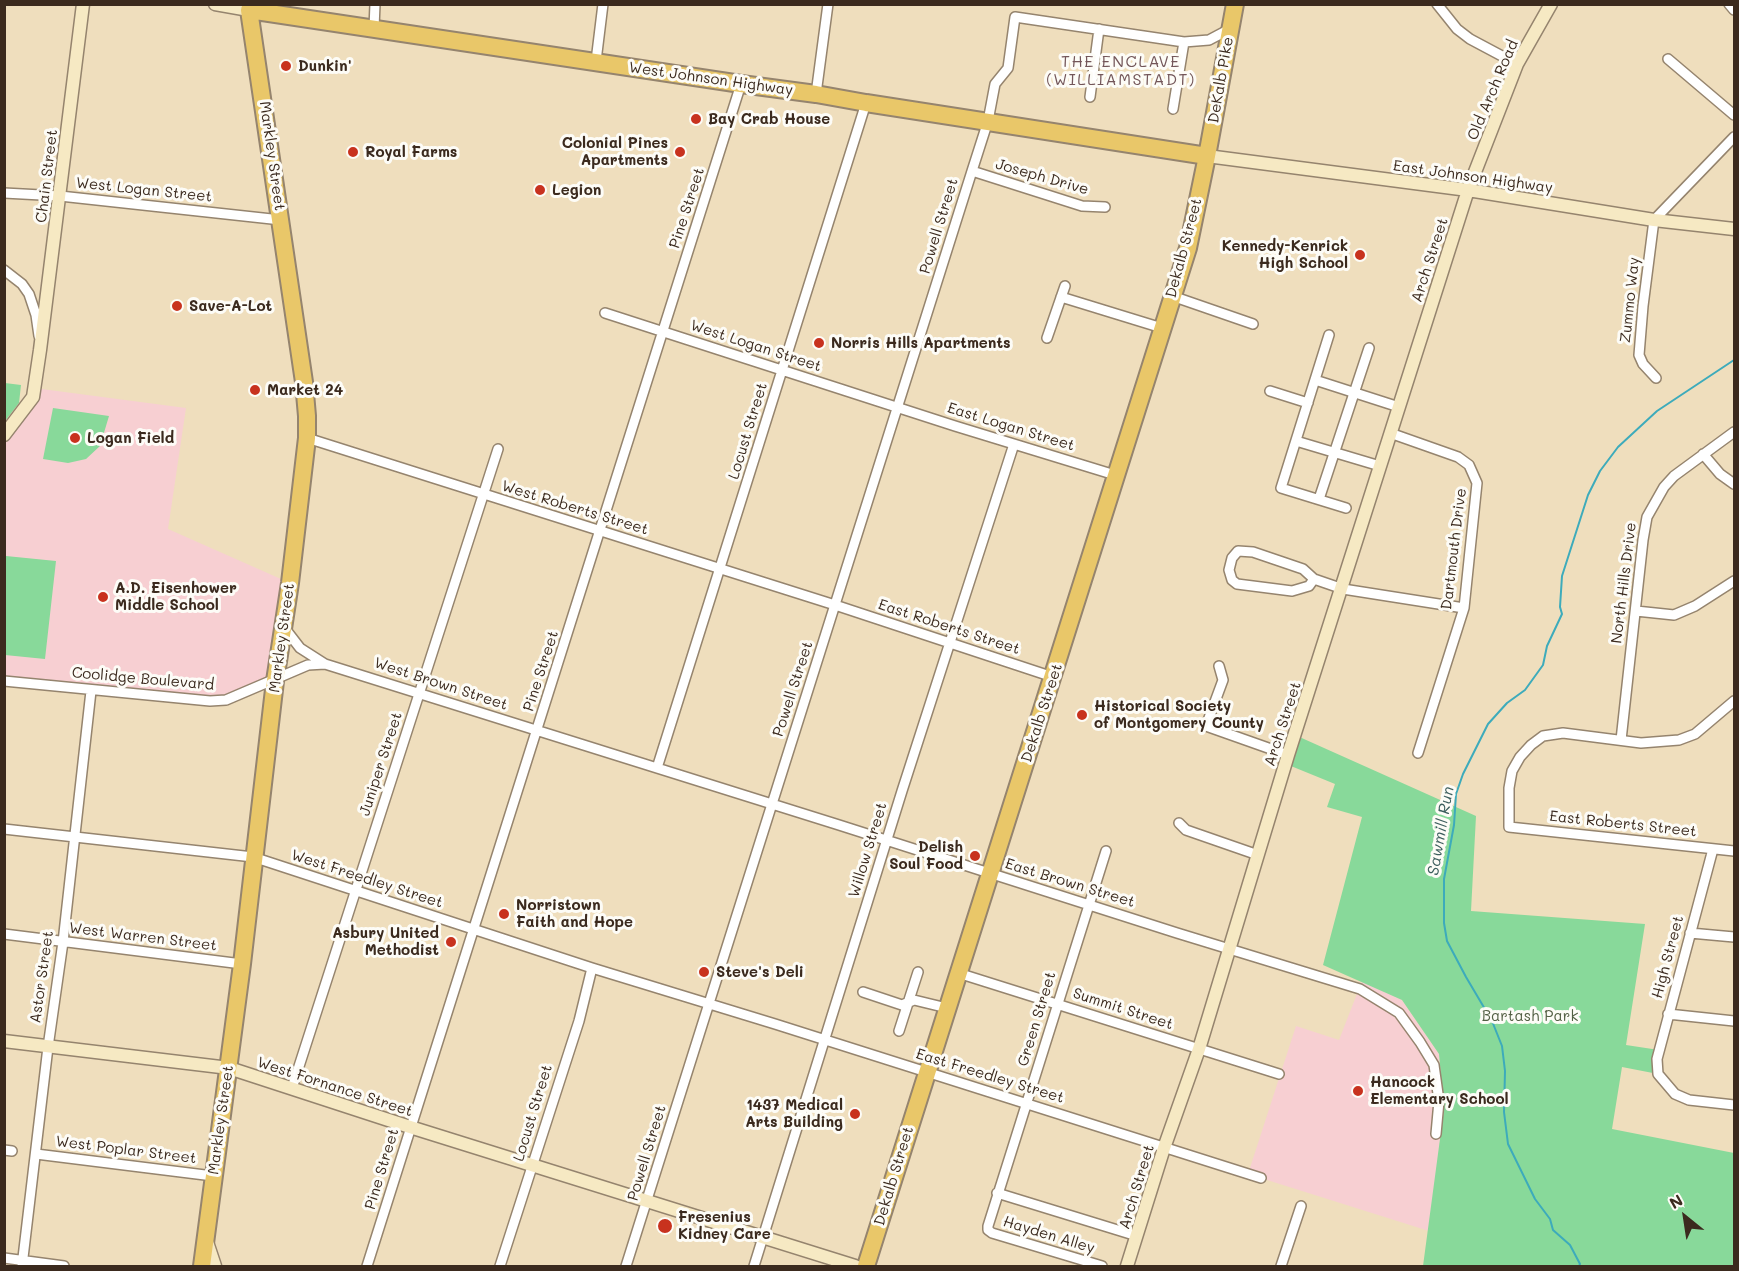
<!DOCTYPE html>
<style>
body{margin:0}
#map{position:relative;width:1739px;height:1271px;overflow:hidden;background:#efdebd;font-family:Mali,sans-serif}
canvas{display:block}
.frame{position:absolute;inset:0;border:6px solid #3b2a1e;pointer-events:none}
.north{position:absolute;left:1655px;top:1187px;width:60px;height:60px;-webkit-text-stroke:4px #fdfcf7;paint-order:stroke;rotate:330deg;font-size:16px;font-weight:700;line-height:24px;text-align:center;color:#3b2a1e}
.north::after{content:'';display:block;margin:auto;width:21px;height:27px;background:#3b2a1e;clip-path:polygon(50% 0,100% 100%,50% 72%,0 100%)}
</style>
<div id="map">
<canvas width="1739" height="1271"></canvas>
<div class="frame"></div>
<div class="north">N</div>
</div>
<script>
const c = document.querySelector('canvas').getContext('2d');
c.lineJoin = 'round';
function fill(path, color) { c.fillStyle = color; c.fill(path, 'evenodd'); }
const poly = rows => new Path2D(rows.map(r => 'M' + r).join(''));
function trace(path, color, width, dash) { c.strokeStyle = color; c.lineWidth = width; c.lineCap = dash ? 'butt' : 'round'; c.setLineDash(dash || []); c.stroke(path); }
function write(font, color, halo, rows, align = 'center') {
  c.font = font + ' Mali,sans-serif'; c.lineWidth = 6; c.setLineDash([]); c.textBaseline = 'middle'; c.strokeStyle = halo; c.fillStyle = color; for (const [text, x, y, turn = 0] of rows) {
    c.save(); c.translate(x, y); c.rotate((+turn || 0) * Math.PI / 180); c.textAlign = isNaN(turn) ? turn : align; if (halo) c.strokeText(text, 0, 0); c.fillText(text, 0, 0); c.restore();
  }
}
fill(poly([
 [34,388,186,408,168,529,290,583,275,681,226,700,5,681,5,436],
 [1362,981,1402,1000,1439,1054,1444,1109,1429,1231,1248,1174,1296,1026,1339,1040]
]), '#f7cfd2');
fill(poly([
 [5,383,21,385,19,403,5,421],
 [53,408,109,416,100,446,86,459,68,463,43,459],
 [6,556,56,561,45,659,5,655],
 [1295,735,1476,816,1471,911,1645,924,1626,1045,1659,1050,1658,1074,1622,1067,1612,1129,1734,1153,1734,1266,1423,1266,1444,1109,1439,1054,1402,1000,1323,965,1362,817,1327,807,1335,784,1286,764]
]), '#88d99a');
trace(poly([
 [1579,1266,1580,1264,1570,1245,1553,1230,1550,1219,1535,1199,1508,1144,1504,1112,1505,1071,1502,1046,1492,1021,1466,977,1447,941,1444,923,1444,879,1454,825,1456,794,1463,774,1488,724,1507,703,1525,690,1543,665,1547,646,1562,614,1560,607,1562,576,1588,495,1600,471,1618,447,1657,411,1734,360]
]), '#3dabbb', 2);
const street = poly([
 [1437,4,1457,29,1470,39,1517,64],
 [1729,4,1734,10],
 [374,28,375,4],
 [1668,59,1734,115],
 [596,61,603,4],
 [816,94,828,4],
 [1090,97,1099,29],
 [1173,109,1184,42],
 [972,171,1082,206,1105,207],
 [4,193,60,196,281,220],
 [4,270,22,284,29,294,36,315,39,336],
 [1172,296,1253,324],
 [1061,297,1162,328],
 [605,313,955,426,1115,475],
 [1329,335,1281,488,1346,508],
 [1047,338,1065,286],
 [1656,378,1643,364,1639,355,1643,306,1654,220,1734,137],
 [1315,380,1399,407],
 [1270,391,1308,403],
 [1390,433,1458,457,1469,465,1477,483,1464,608,1418,753],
 [307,438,835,605,1053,677],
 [1296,441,1380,466],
 [1703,454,1720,474,1734,484],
 [1319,499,1369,348],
 [1314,579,1309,586,1292,591,1237,584,1232,580,1229,570,1232,558,1238,551,1253,552,1303,569,1314,579,1343,589,1464,608],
 [1636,611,1674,615,1695,606,1734,581],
 [283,626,300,648,325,664],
 [1219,666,1223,680,1206,726,1288,755],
 [4,681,210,701,226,700,308,665,325,664,839,825,1177,933,1360,989,1399,1013,1420,1042,1434,1065,1439,1101,1436,1134],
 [1734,701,1695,734,1679,740,1641,743,1563,733,1543,736,1531,745,1520,757,1512,771,1509,788,1509,827,1734,851],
 [1621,740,1643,540,1647,517,1664,487,1674,476,1734,432],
 [657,768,866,103],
 [1179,823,1186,830,1258,855],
 [4,829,253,857,592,968,775,1024,1261,1178],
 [1713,849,1657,1059,1658,1074,1675,1094,1689,1100,1734,1105],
 [1690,933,1734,937],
 [4,934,242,964],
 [958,973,1279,1074],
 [863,992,902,1005,914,1000,947,1008],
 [1668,1014,1734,1021],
 [899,1031,918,972],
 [292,1088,498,449],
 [4,1150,12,1151],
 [36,1154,213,1176],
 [997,1193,1137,1236],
 [4,1258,64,1266],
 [22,1266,48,1047,63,942,91,691],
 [367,1266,741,84],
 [500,1266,579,1021,592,968],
 [626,1266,972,171,988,121,995,84,1008,68,1015,17,1184,42,1209,40,1226,31,1228,27],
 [754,1266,902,791,1014,444],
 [1102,1266,992,1233,988,1230,988,1226,1106,851],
 [1281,1266,1301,1206]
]);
const secondary = poly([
 [215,4,249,10],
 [1207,156,1468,190,1654,220,1734,229],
 [4,435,33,397,40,350,83,4],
 [4,1041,229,1068,410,1127,855,1266],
 [207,1242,215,1266],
 [1127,1266,1164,1148,1199,1049,1288,755,1468,190,1517,64,1551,4]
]);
const highway = poly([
 [202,1266,242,964,275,681,290,583,307,438,307,416,304,382,249,10,741,84,816,94,866,103,1207,156],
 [866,1266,1188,248,1207,156,1235,4]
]);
trace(street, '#95846e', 12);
trace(secondary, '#95846e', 15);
trace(highway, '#95846e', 20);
trace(street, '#fff', 9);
trace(secondary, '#f6e9c3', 12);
trace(highway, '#e9c769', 16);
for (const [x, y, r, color] of [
 [286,66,6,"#c8321e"],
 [696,119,6,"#c8321e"],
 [353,152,6,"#c8321e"],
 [680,152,6,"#c8321e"],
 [540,190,6,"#c8321e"],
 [1360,255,6,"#c8321e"],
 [177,306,6,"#c8321e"],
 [819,343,6,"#c8321e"],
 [255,390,6,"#c8321e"],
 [75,438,6,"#c8321e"],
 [103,597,6,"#c8321e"],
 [1082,715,6,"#c8321e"],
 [975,856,6,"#c8321e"],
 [504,914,6,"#c8321e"],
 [451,942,6,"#c8321e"],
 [704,972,6,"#c8321e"],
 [1358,1091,6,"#c8321e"],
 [855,1114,6,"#c8321e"],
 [665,1226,8,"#c8321e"]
]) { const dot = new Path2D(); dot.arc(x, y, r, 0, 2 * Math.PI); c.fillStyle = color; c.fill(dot); trace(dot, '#fdfcf7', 2); }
write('bold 15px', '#3b2a1e', '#fdfcf7', [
 ["Dunkin'",298,66],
 ["Bay Crab House",708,119],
 ["Colonial Pines",668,143,"right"],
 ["Apartments",668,160,"right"],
 ["Royal Farms",365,152],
 ["Legion",552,190],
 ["Kennedy-Kenrick",1348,246,"right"],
 ["High School",1348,263,"right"],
 ["Save-A-Lot",189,306],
 ["Norris Hills Apartments",831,343],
 ["Market 24",267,390],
 ["Logan Field",87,438],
 ["A.D. Eisenhower",115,588],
 ["Middle School",115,605],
 ["Historical Society",1094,706],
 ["of Montgomery County",1094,723],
 ["Delish",963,847,"right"],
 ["Soul Food",963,864,"right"],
 ["Norristown",516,905],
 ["Faith and Hope",516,922],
 ["Asbury United",439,933,"right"],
 ["Methodist",439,950,"right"],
 ["Steve's Deli",716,972],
 ["Hancock",1370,1082],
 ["Elementary School",1370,1099],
 ["1437 Medical",843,1105,"right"],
 ["Arts Building",843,1122,"right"],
 ["Fresenius",678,1217],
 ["Kidney Care",678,1234]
], 'left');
write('15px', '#3b2a1e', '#fdfcf7', [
 ["West Johnson Highway",711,79,8],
 ["DeKalb Pike",1221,80,-80],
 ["Old Arch Road",1493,90,-67],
 ["Markley Street",272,156,82],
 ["Chain Street",47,176,-83],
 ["Joseph Drive",1042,177,16],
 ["East Johnson Highway",1473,177,8],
 ["West Logan Street",144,190,6],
 ["Pine Street",687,208,-72],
 ["Powell Street",939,226,-73],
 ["Dekalb Street",1184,248,-75],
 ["Arch Street",1430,260,-72],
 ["Zummo Way",1630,300,-84],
 ["West Logan Street",756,346,18],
 ["East Logan Street",1011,427,17],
 ["Locust Street",748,431,-73],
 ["West Roberts Street",575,508,17],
 ["Dartmouth Drive",1454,549,-83],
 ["North Hills Drive",1624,583,-83],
 ["East Roberts Street",949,627,18],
 ["Markley Street",282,638,-82],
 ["Pine Street",541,671,-72],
 ["Coolidge Boulevard",143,679,5],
 ["West Brown Street",441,684,18],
 ["Powell Street",793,689,-72],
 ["Dekalb Street",1042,713,-72],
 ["Arch Street",1283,724,-72],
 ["Juniper Street",381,764,-72],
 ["East Roberts Street",1623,824,6],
 ["Willow Street",868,850,-73],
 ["West Freedley Street",367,879,18],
 ["East Brown Street",1070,883,17],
 ["West Warren Street",143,937,7],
 ["High Street",1668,957,-75],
 ["Astor Street",42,977,-82],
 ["Summit Street",1123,1009,18],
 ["Green Street",1037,1019,-73],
 ["East Freedley Street",990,1076,17],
 ["West Fornance Street",335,1087,18],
 ["Locust Street",533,1113,-73],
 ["Markley Street",221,1120,-82],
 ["West Poplar Street",126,1150,7],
 ["Powell Street",647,1153,-73],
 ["Pine Street",382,1169,-73],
 ["Dekalb Street",894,1176,-73],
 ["Arch Street",1137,1187,-73],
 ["Hayden Alley",1049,1235,17]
]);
write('15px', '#525f43', '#fdfcf7', [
 ["Bartash Park",1530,1016]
]);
c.letterSpacing = '1.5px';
write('16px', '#735659', '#fdfcf7', [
 ["THE ENCLAVE",1121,62],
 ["(WILLIAMSTADT)",1121,80]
]);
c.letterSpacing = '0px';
write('italic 16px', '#3c5e5d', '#fdfcf7', [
 ["Sawmill Run",1441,831,-80]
]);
</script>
